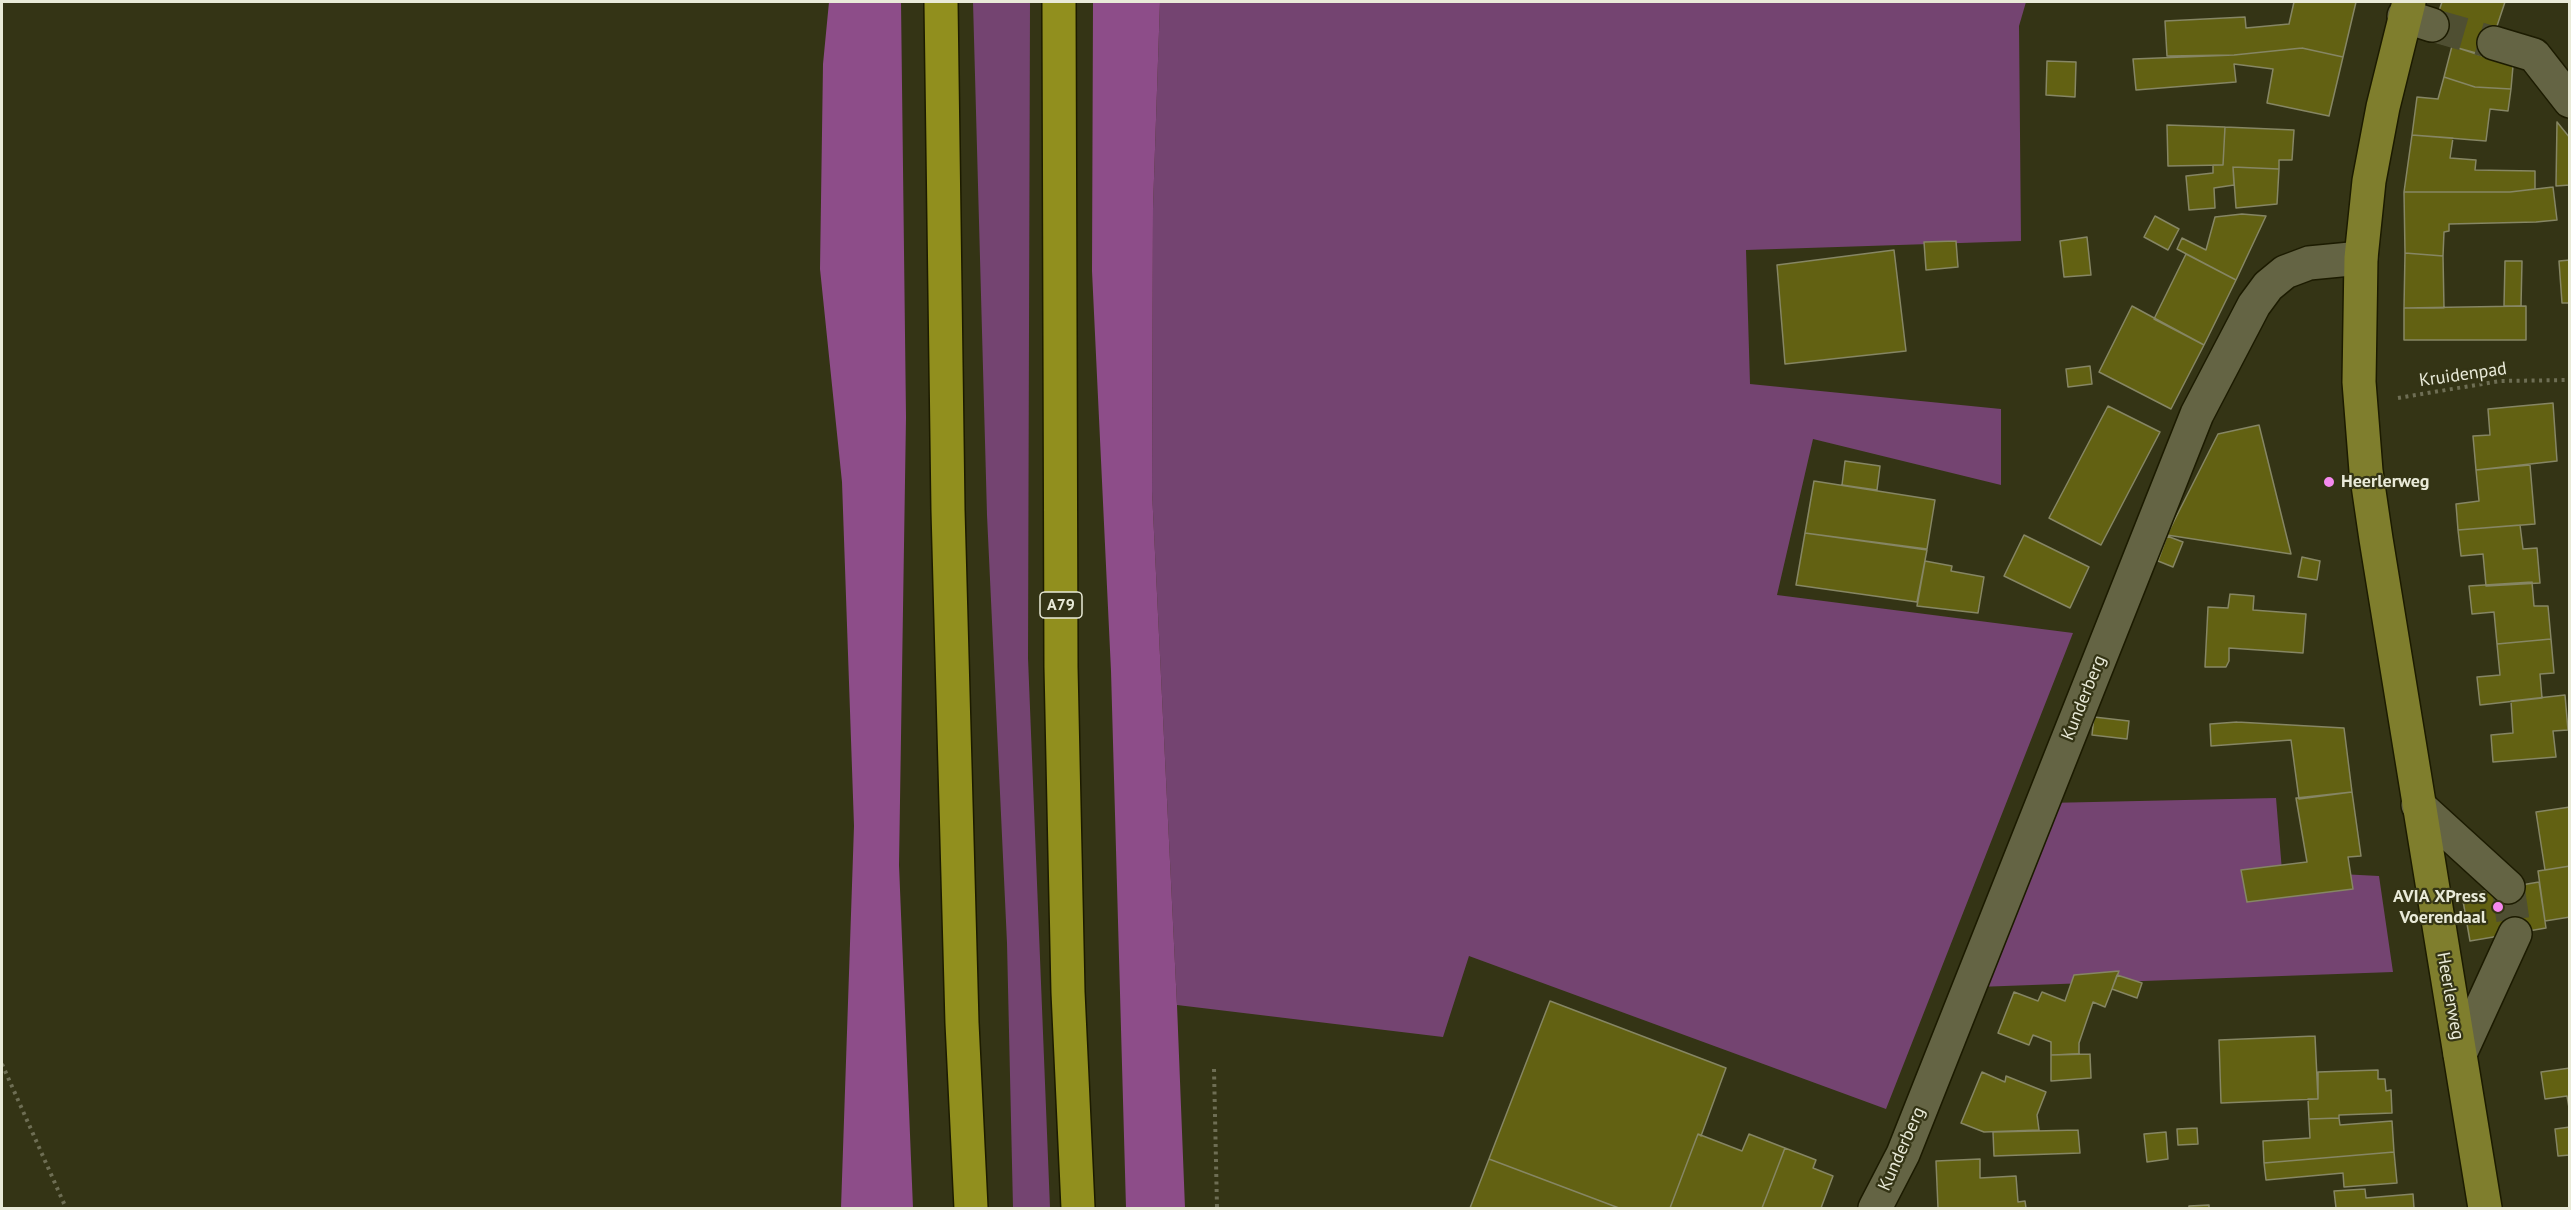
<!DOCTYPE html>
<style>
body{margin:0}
#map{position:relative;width:2571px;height:1210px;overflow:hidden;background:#343415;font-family:"PT Sans",sans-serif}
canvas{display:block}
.frame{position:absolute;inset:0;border:3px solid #e9ead8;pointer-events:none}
</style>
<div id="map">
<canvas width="2571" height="1210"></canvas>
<div class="frame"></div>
</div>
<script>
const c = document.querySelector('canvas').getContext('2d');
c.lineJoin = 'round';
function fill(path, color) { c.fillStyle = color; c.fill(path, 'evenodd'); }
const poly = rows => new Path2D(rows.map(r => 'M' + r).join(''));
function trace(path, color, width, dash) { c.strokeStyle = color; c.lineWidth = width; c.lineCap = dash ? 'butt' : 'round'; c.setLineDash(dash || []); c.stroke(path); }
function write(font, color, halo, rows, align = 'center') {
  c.font = font + ' "PT Sans",sans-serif'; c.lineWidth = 4.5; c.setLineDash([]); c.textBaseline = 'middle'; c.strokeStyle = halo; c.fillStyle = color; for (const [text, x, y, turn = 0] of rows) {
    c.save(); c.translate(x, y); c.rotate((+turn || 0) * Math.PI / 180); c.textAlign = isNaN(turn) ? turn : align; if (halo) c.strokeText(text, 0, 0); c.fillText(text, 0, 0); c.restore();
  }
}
fill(poly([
 [973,2,1030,2,1028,658,1050,1208,1013,1208,1007,943,987,515],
 [1160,2,2026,2,2019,26,2021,241,1746,250,1750,384,2001,409,2001,485,1813,439,1777,595,2073,633,1886,1109,1469,956,1443,1037,1177,1005,1152,491,1153,208],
 [2276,798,2282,871,2379,876,2393,972,1977,987,2047,803]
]), '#744471');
fill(poly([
 [829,2,901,2,906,417,899,865,913,1208,841,1208,854,826,842,482,820,269,823,64],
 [1093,2,1160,2,1153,208,1152,491,1177,1005,1185,1208,1126,1208,1111,671,1092,271]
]), '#8d4d89');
const building = poly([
 [2294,2,2356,2,2343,57,2302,48,2234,55,2167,56,2165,21,2245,17,2246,28,2289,24,2294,2],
 [2442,2,2505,2,2487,56,2429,40,2442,2],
 [2452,46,2513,66,2511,89,2475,87,2444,77,2452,46],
 [2302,48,2343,57,2329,116,2267,103,2273,69,2234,64,2236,82,2136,90,2133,59,2234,55,2302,48],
 [2047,61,2076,62,2075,97,2046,95,2047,61],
 [2444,77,2475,87,2511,89,2508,111,2490,109,2486,141,2412,135,2417,97,2438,99,2444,77],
 [2557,122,2570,138,2570,185,2556,186,2557,122],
 [2167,125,2225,127,2223,165,2168,166,2167,125],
 [2225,127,2294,130,2292,160,2279,160,2279,169,2233,167,2234,185,2214,188,2215,208,2189,210,2186,176,2213,173,2213,165,2223,165,2225,127],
 [2412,135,2453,138,2450,158,2476,160,2475,170,2535,171,2535,189,2510,192,2404,192,2412,135],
 [2233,167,2279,169,2277,204,2236,208,2233,167],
 [2553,187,2557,220,2536,222,2449,224,2449,231,2444,232,2443,256,2405,253,2404,192,2510,192,2553,187],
 [2242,214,2266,216,2236,280,2177,249,2182,238,2206,250,2215,217,2242,214],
 [2155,216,2179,229,2168,250,2144,237,2155,216],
 [2087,237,2091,275,2064,277,2060,241,2087,237],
 [1956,241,1958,267,1926,270,1924,242,1956,241],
 [1894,250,1906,351,1785,364,1777,265,1894,250],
 [2405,253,2443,256,2444,308,2404,308,2405,253],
 [2186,254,2236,280,2204,345,2154,319,2186,254],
 [2570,260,2570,303,2562,303,2559,261,2570,260],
 [2505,261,2522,261,2521,306,2504,306,2505,261],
 [2132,306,2204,345,2171,409,2099,372,2132,306],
 [2526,306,2526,340,2404,340,2404,308,2526,306],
 [2090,366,2092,384,2068,387,2066,369,2090,366],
 [2553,403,2557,461,2476,470,2473,436,2490,435,2488,409,2553,403],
 [2108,406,2160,432,2101,545,2049,518,2108,406],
 [2259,425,2291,554,2167,535,2218,434,2259,425],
 [1845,461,1880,466,1877,490,1842,485,1845,461],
 [2530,465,2535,524,2458,530,2456,504,2479,501,2476,470,2530,465],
 [1814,481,1935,500,1927,549,1805,533,1814,481],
 [2520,525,2523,549,2537,548,2540,583,2486,586,2483,554,2461,556,2458,530,2520,525],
 [1805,533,1927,550,1917,602,1796,585,1805,533],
 [2024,535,2089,567,2070,608,2004,576,2024,535],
 [2167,536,2183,542,2173,567,2158,561,2167,536],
 [2302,557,2320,561,2317,580,2298,577,2302,557],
 [1925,561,1952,566,1951,571,1984,577,1978,613,1917,606,1925,561],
 [2532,582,2534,606,2548,606,2551,639,2497,644,2494,612,2472,614,2469,586,2532,582],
 [2230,594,2254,596,2253,610,2306,614,2303,653,2229,648,2229,661,2226,667,2205,667,2208,607,2228,608,2230,594],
 [2551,639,2554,673,2540,674,2542,698,2480,705,2477,677,2500,675,2497,644,2551,639],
 [2565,695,2568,730,2553,731,2556,757,2493,762,2491,735,2513,733,2511,701,2565,695],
 [2094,717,2129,721,2127,739,2092,735,2094,717],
 [2237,722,2344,728,2352,792,2299,799,2291,740,2211,746,2210,724,2237,722],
 [2352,792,2361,856,2348,857,2353,889,2247,902,2241,870,2307,862,2296,798,2352,792],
 [2570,807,2570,866,2545,870,2536,812,2570,807],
 [2570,866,2570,917,2545,921,2538,871,2570,866],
 [2539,882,2546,928,2470,941,2462,895,2539,882],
 [2119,971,2105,1007,2093,1002,2079,1043,2079,1054,2051,1055,2051,1042,2033,1035,2029,1045,1998,1033,2014,992,2038,1001,2042,992,2065,1001,2074,975,2119,971],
 [2117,975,2142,983,2137,998,2112,989,2117,975],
 [1550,1001,1726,1068,1701,1136,1698,1134,1670,1208,1619,1208,1489,1159,1550,1001],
 [2315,1036,2318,1099,2221,1103,2219,1040,2315,1036],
 [2090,1054,2091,1078,2051,1081,2051,1055,2090,1054],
 [2570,1068,2570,1114,2567,1096,2545,1099,2541,1072,2570,1068],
 [2378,1070,2378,1079,2385,1079,2386,1091,2391,1090,2392,1113,2339,1115,2339,1118,2309,1119,2308,1099,2318,1099,2318,1072,2378,1070],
 [1982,1072,2005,1082,2006,1076,2046,1092,2037,1115,2039,1130,1984,1132,1961,1123,1982,1072],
 [2339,1118,2340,1125,2392,1121,2394,1152,2264,1163,2263,1141,2310,1138,2309,1119,2339,1118],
 [2570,1127,2570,1155,2558,1156,2555,1129,2570,1127],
 [2197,1128,2198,1144,2178,1145,2177,1129,2197,1128],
 [2078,1130,2080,1153,1994,1156,1993,1132,2078,1130],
 [2166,1132,2168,1159,2147,1162,2144,1134,2166,1132],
 [1698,1134,1742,1151,1749,1134,1785,1148,1762,1208,1670,1208,1698,1134],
 [1785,1148,1816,1160,1813,1168,1833,1176,1821,1208,1762,1208,1785,1148],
 [2394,1152,2397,1183,2344,1187,2343,1173,2266,1180,2264,1163,2394,1152],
 [1489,1159,1619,1208,1470,1208,1489,1159],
 [1980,1159,1980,1178,2016,1176,2018,1202,2025,1201,2026,1208,1938,1208,1936,1161,1980,1159],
 [2365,1189,2366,1198,2413,1194,2414,1208,2336,1208,2334,1191,2365,1189],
 [2209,1205,2209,1208,2189,1208,2189,1206,2209,1205]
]);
fill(building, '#626112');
trace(building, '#868664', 1.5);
trace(poly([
 [2432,25,2494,43],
 [2508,887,2515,934]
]), '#4f4f32', 33, [33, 16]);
const minor = poly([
 [2404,16,2432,25],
 [2494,43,2534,55,2570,101],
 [2418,805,2508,887],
 [2460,1054,2515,934],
 [1875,1208,1903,1154,2197,414,2254,305,2268,286,2285,272,2309,263,2361,258]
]);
const major = poly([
 [2409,2,2383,107,2369,181,2361,258,2359,382,2366,471,2376,539,2485,1208]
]);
const highway = poly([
 [941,2,948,510,962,1023,971,1208],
 [1059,2,1061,667,1068,992,1078,1208]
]);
trace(minor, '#1c1b00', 36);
trace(major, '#1c1b00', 36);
trace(highway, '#1c1b00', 36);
trace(poly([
 [2398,398,2500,381,2570,380],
 [2,1064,66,1208],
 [1214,1069,1217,1208]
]), '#6e6e54', 4, [3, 4.5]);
trace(minor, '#646444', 33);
trace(major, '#7f7e2d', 33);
trace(highway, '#918f1e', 33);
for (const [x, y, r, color] of [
 [2329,482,6,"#f589ee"],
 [2498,907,6,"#f589ee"]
]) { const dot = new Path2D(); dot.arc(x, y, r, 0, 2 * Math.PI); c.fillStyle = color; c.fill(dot); trace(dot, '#343415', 2); }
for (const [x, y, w] of [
 [1061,605,42]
]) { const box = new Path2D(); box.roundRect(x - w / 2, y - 13, w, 26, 4.5); c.fillStyle = '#343415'; c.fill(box); trace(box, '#e9ead8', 1.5); }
write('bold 16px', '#e9ead8', null, [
 ["A79",1061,605]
]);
write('18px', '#e9ead8', '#343415', [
 ["Kruidenpad",2463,375,-8],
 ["Kunderberg",2084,698,-68],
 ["Heerlerweg",2450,996,80],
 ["Kunderberg",1902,1149,-66]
]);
write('bold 18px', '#e9ead8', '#343415', [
 ["Heerlerweg",2341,482],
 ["AVIA XPress",2486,897,"right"],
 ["Voerendaal",2486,918,"right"]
], 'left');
</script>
